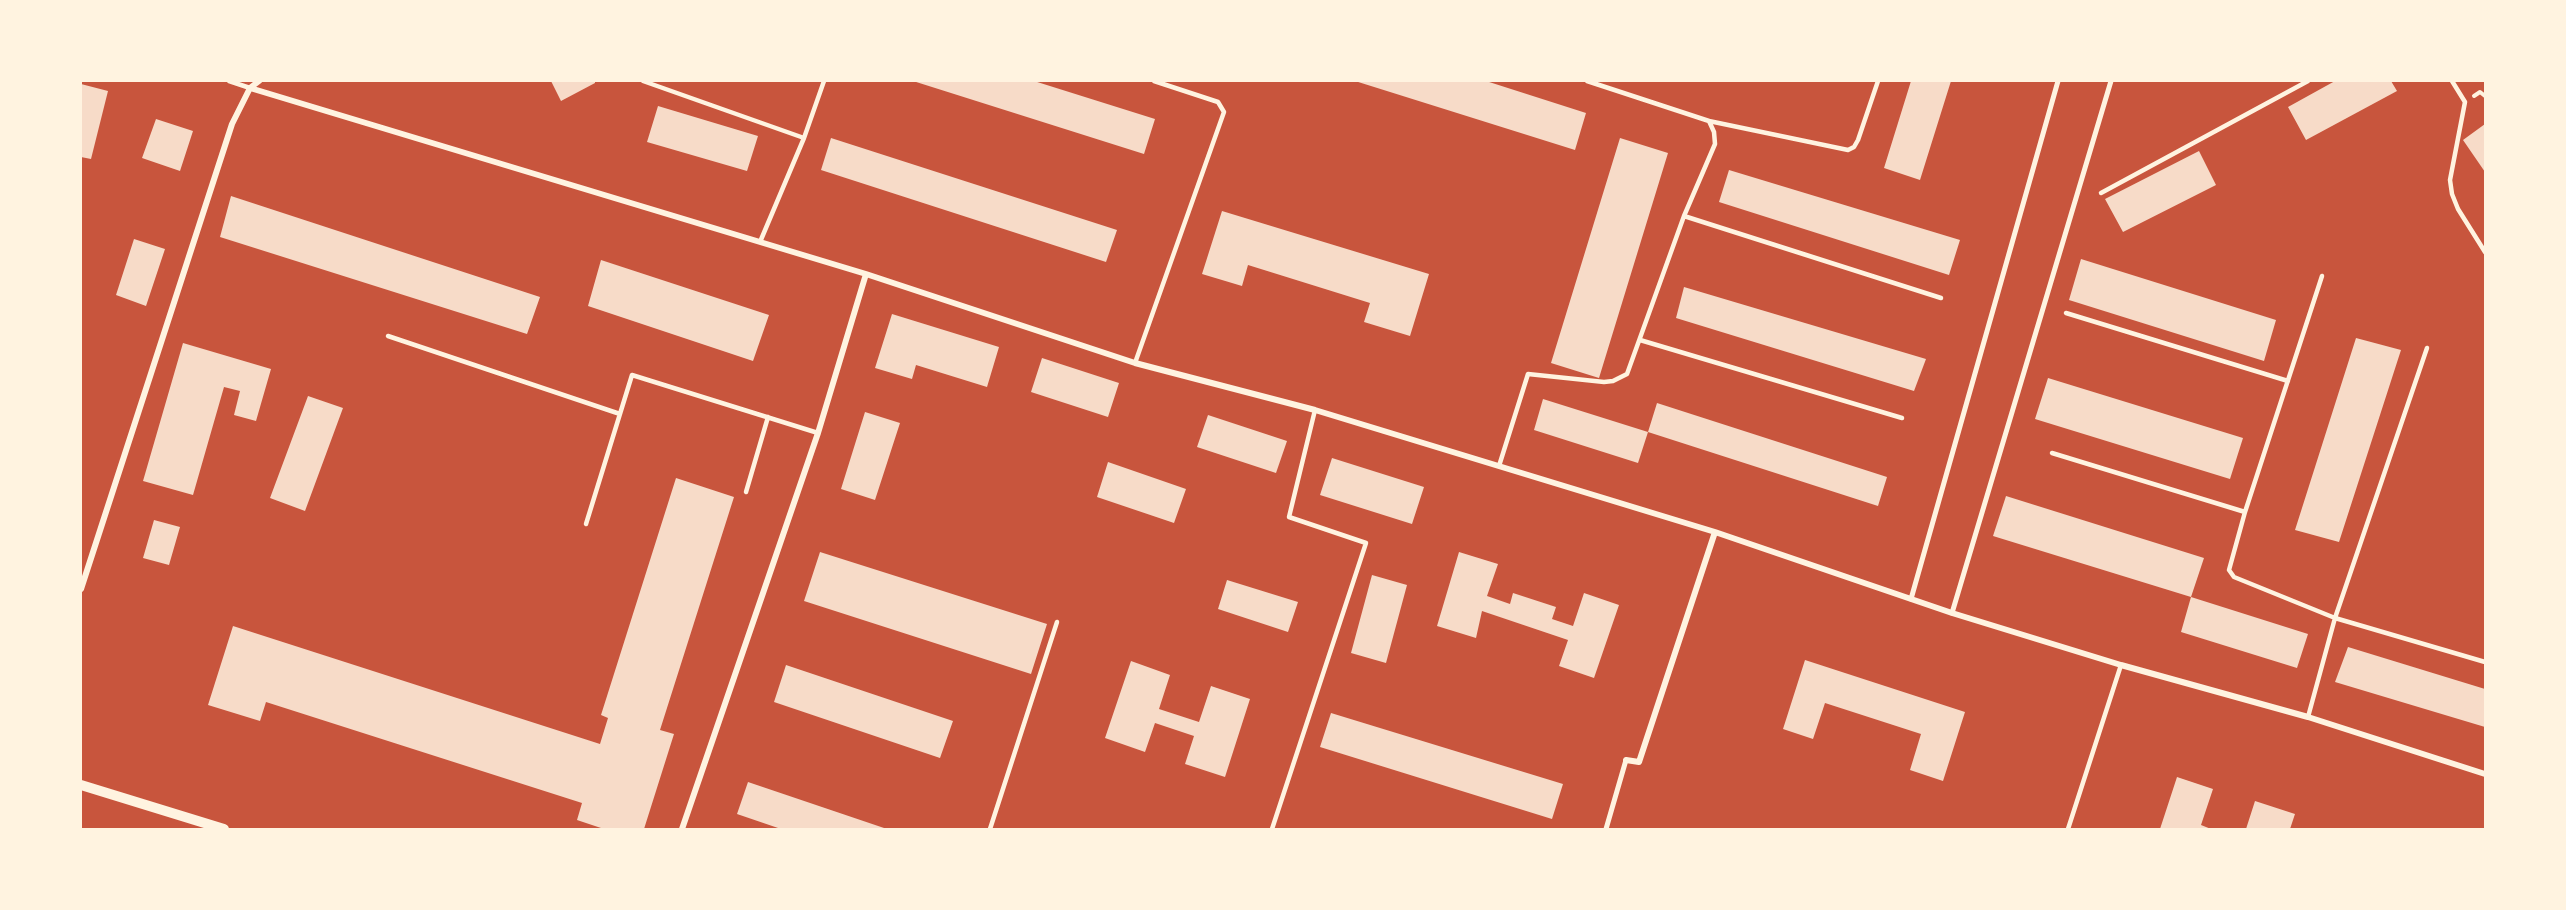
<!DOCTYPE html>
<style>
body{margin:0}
#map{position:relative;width:2566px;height:910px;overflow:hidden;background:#c8553d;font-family:Ubuntu,sans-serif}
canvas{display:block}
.frame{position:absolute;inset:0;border:82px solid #fff3e0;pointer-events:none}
</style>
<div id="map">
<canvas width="2566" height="910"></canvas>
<div class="frame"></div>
</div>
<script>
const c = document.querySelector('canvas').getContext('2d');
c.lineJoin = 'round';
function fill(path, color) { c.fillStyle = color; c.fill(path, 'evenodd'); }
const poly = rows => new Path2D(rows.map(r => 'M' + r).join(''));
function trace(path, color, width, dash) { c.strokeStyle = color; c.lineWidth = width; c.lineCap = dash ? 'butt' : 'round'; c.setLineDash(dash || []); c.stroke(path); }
fill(poly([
 [551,81,595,81,595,83,561,101],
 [913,81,1034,81,1155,119,1144,154],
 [1355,81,1486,81,1586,113,1575,150],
 [1911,81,1951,81,1920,180,1884,168],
 [2335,81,2391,81,2397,91,2306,140,2288,107],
 [81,84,108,91,91,159,81,157],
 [658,106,758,136,747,171,647,142],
 [156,119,193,131,180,171,142,158],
 [2485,124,2485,172,2463,140],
 [831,138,1117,230,1106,262,821,170],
 [1620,138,1668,153,1599,378,1551,363],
 [2199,151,2216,185,2123,232,2105,199],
 [1729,170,1960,240,1949,275,1719,202],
 [231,196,540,297,527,334,220,237],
 [1222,211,1429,274,1410,336,1364,322,1370,303,1248,265,1242,286,1202,274],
 [134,239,165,249,146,306,116,295],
 [2081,259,2276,320,2264,361,2069,300],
 [601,260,769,315,753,361,588,306],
 [1684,287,1926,359,1914,391,1676,318],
 [892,314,999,347,987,387,916,365,912,379,875,368],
 [2356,338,2401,350,2339,542,2295,530],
 [183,343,271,369,256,421,234,415,240,391,224,387,193,495,143,481],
 [1042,358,1119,383,1108,417,1031,392],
 [2048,378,2243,438,2230,479,2035,419],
 [308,396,343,408,305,511,270,498],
 [1543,399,1648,432,1638,463,1534,430],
 [1657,403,1887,477,1878,506,1648,432],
 [865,412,900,423,875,500,841,489],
 [1208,415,1287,441,1276,473,1197,447],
 [1332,458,1424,487,1412,524,1320,495],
 [1108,462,1186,489,1174,523,1097,497],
 [676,478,734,497,660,730,674,734,644,829,604,829,577,820,582,803,266,702,260,721,208,705,233,626,600,744,608,718,601,715],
 [2006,496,2204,558,2191,597,1993,536],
 [154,520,180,527,169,565,143,558],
 [820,552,1047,624,1031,674,804,601],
 [1459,552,1498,564,1487,596,1510,604,1513,593,1556,607,1552,619,1573,626,1584,593,1619,605,1594,678,1559,666,1568,640,1482,611,1476,638,1437,626],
 [1372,575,1407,585,1386,663,1351,653],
 [1227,580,1298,602,1288,632,1218,609],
 [2191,597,2308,634,2297,668,2181,632],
 [2348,647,2485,689,2485,727,2335,682],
 [1805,660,1965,712,1943,781,1910,770,1921,734,1825,703,1813,739,1783,729],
 [1131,661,1170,675,1159,709,1199,722,1211,686,1250,699,1225,777,1185,764,1194,736,1155,723,1145,752,1105,738],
 [786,665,953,721,940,758,774,702],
 [1331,713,1563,784,1552,819,1320,747],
 [2177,777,2213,789,2201,825,2211,829,2160,829],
 [748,782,887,829,781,829,737,814],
 [2255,801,2295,814,2290,829,2246,829]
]), '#f7dbc8');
trace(poly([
 [2474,96,2480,92,2485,96]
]), '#fff3e0', 4);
trace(poly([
 [229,81,250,88],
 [643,81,804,138,760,242],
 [2452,81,2465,102,2450,180,2452,194,2458,209,2485,252],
 [1709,121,1848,150,1854,147,1858,140,1878,81],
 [804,138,824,81],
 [2101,193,2308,81],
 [1684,216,1941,298],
 [2066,313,2288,381],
 [388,336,620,414],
 [1640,340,1902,418],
 [2427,348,2335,618,2485,662],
 [1135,363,1224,112,1218,102,1154,81],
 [2052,453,2245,512],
 [1499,466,1528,374,1604,382,1613,381,1627,374,1684,216,1715,144,1714,132,1709,121,1587,81],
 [746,492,768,417],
 [586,524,632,375,818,433],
 [2308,717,2335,618,2234,577,2229,570,2245,512,2322,276],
 [990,829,1057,622],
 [1272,829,1366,543,1289,517,1315,410],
 [2068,829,2121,665]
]), '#fff3e0', 4.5);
trace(poly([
 [1911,599,2058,81],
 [1952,613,2111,81],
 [1606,829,1626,760]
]), '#fff3e0', 5);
trace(poly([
 [250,88,866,274,1135,363,1315,410,1715,532,1952,613,2121,665,2308,717,2485,774],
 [81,589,232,124,250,88,259,81],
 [1626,760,1639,762,1715,532],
 [682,829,818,433,866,274]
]), '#fff3e0', 6);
trace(poly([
 [81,785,224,829]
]), '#fff3e0', 10);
</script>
